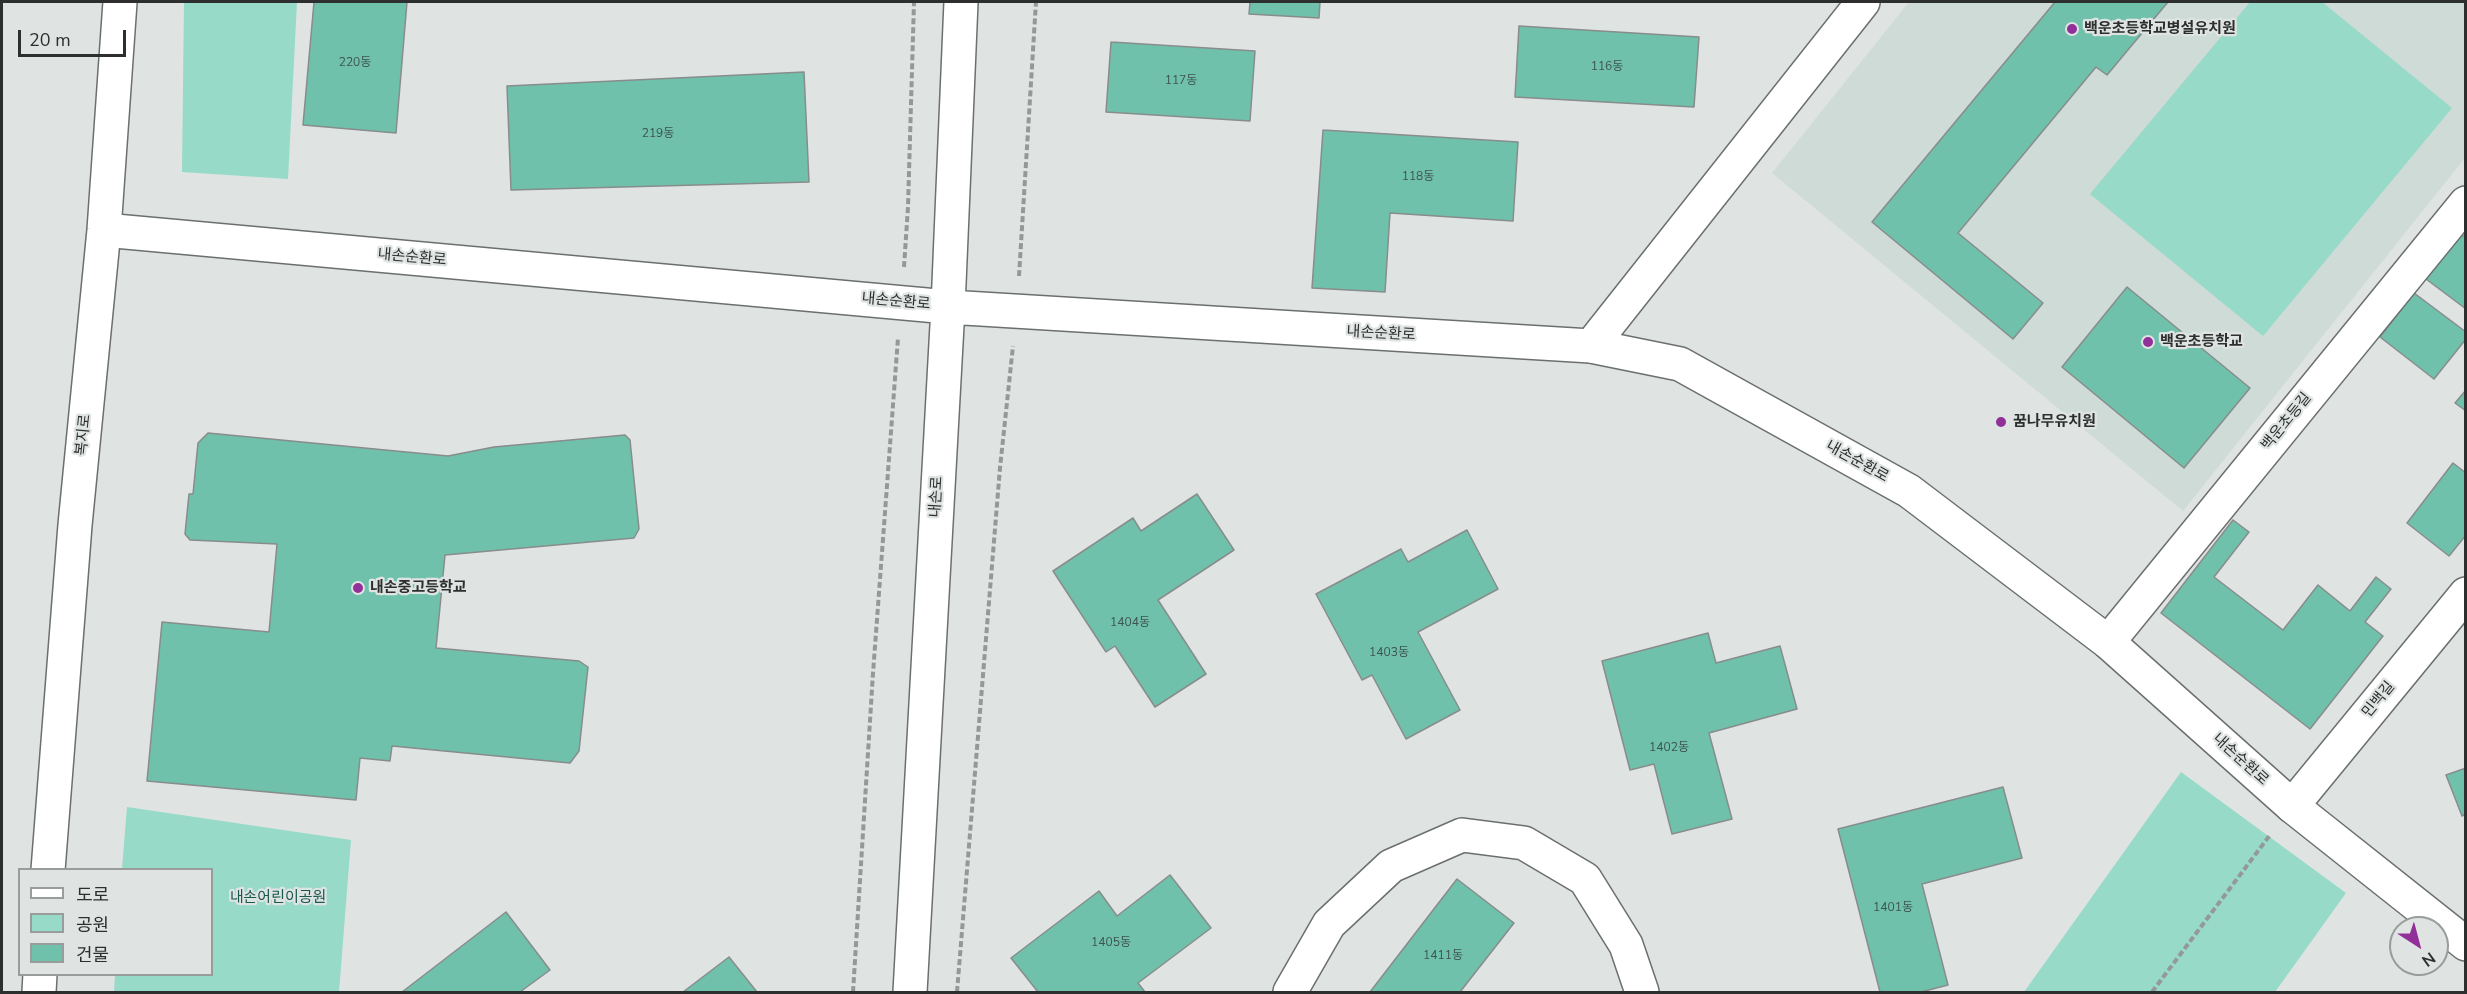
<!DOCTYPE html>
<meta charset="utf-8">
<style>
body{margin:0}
#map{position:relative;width:2467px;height:994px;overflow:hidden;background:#dfe4e3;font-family:"Nunito Sans","Noto Sans KR",sans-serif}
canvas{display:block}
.frame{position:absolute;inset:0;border:3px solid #2d2f2e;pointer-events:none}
.legend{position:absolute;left:18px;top:868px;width:195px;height:108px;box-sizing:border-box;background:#dfe4e3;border:2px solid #989c9b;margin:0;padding:8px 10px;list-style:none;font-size:18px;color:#2d2f2e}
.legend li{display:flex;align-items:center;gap:12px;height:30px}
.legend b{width:30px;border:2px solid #989c9b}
.north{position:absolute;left:2389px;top:916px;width:60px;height:60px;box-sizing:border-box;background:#dfe4e3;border:2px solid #989c9b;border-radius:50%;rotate:144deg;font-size:16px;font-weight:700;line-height:24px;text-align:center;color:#2d2f2e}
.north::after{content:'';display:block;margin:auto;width:21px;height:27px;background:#913098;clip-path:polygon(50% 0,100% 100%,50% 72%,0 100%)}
.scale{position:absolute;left:18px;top:30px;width:108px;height:27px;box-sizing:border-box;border:3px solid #2d2f2e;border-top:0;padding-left:8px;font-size:18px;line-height:21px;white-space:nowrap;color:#2d2f2e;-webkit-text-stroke:4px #dfe4e3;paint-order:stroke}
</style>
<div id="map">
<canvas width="2467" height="994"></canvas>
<div class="frame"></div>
<ul class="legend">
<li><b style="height:8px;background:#fff"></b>도로</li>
<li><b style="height:16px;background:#96dac7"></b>공원</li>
<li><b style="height:16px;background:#70c1ac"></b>건물</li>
</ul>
<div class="north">N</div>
<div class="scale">20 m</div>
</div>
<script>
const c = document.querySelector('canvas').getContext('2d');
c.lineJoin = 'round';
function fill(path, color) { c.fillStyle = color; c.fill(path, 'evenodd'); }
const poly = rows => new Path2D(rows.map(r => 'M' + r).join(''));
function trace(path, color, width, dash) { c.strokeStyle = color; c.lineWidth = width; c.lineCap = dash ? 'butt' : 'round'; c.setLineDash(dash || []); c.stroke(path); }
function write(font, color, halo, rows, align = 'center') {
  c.font = font + ' "Nunito Sans","Noto Sans KR",sans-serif'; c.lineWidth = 4.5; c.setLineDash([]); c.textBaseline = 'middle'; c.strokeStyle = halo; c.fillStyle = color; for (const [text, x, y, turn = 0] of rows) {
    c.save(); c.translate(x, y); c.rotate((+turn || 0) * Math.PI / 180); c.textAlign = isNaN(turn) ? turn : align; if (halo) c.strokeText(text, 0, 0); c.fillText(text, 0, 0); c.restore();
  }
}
fill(poly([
 [1909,2,2465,2,2465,158,2183,511,1772,173]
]), '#cedbd7');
fill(poly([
 [184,2,297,2,288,179,182,172],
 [2250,2,2322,2,2452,108,2263,336,2090,194],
 [2181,772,2346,893,2275,992,2024,992],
 [127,807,351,840,339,992,114,992,115,975,212,974,212,870,122,869]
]), '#96dac7');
const building = poly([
 [314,2,407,2,396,133,303,125,314,2],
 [1250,2,1320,2,1319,18,1249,14,1250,2],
 [2055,2,2168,2,2107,75,2096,67,1958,233,2043,303,2013,339,1872,222,2055,2],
 [1519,26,1699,37,1694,107,1515,97,1519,26],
 [1111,42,1255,51,1250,121,1106,112,1111,42],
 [804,72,809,182,511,190,507,86,804,72],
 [1323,130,1518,142,1513,221,1390,213,1385,292,1312,288,1323,130],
 [2461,234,2466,238,2466,309,2426,279,2461,234],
 [2127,287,2250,388,2184,468,2062,367,2127,287],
 [2414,293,2466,332,2466,339,2434,379,2380,337,2414,293],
 [2466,390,2466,411,2455,403,2466,390],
 [208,433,448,456,494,447,625,435,630,440,639,529,634,538,445,555,436,648,579,661,588,667,579,751,570,763,392,746,390,761,360,758,356,800,147,781,162,622,269,632,277,544,190,540,185,534,189,494,193,494,198,443,208,433],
 [2453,463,2466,473,2466,535,2449,556,2407,523,2453,463],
 [1197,494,1234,550,1158,600,1206,674,1155,707,1115,646,1106,652,1053,571,1133,518,1141,531,1197,494],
 [2233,520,2249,532,2214,577,2283,630,2318,585,2350,611,2376,577,2391,589,2365,622,2383,636,2310,729,2161,613,2233,520],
 [1467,530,1498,589,1418,632,1460,710,1406,739,1372,675,1362,680,1316,594,1401,549,1408,562,1467,530],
 [1708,633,1716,663,1780,646,1797,709,1709,733,1732,819,1672,834,1654,764,1630,770,1602,661,1708,633],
 [2466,768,2466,814,2462,816,2446,775,2466,768],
 [2003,787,2022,858,1922,884,1948,985,1921,992,1880,992,1838,829,2003,787],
 [1170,875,1211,928,1138,983,1145,992,1038,992,1011,958,1099,891,1117,916,1170,875],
 [1457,879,1514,923,1460,992,1370,992,1457,879],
 [506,912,550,970,520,992,402,992,506,912],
 [729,957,757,992,683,992,729,957]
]);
fill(building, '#70c1ac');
trace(building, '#888c8b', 1.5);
const minor = poly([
 [1591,346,1863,2],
 [2108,642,2466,203],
 [2292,806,2466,594],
 [1290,992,1329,924,1391,866,1462,835,1524,843,1585,879,1626,945,1642,992]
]);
const tertiary = poly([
 [104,230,948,307,1591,346,1680,364,1909,491,2108,642,2292,806,2466,944],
 [48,870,75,525,104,230,120,2],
 [39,992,40,974],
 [910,992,948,307,961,2]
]);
trace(minor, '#6b6f6e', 36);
trace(tertiary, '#6b6f6e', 36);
trace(poly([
 [904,267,908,207,914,2],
 [1019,276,1036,2],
 [853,992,873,673,898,338],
 [957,992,1000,468,1013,346],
 [2152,992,2270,835]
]), '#949897', 4, [6, 3]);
trace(minor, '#fff', 33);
trace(tertiary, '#fff', 33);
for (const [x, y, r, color] of [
 [2072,29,6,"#913098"],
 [2148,342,6,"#913098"],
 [2001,422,6,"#913098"],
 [358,588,6,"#913098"]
]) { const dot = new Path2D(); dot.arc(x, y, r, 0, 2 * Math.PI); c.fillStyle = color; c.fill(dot); trace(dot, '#dfe4e3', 2); }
write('12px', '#3e544e', null, [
 ["220동",355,63],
 ["116동",1607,67],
 ["117동",1181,81],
 ["219동",658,134],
 ["118동",1418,177],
 ["1404동",1130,623],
 ["1403동",1389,653],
 ["1402동",1669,748],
 ["1401동",1893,908],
 ["1405동",1111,943],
 ["1411동",1443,956]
]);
write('bold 15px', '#2d2f2e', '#dfe4e3', [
 ["백운초등학교병설유치원",2084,29],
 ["백운초등학교",2160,342],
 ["꿈나무유치원",2013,422],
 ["내손중고등학교",370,588]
], 'left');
write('15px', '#2d2f2e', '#dfe4e3', [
 ["내손순환로",412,258,5],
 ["내손순환로",896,302,5],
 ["내손순환로",1381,334,3],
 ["백운초등길",2287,422,-51],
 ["복지로",84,435,-84],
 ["내손순환로",1857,462,29],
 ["내손로",937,497,-87],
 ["민백길",2379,700,-51],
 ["내손순환로",2240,760,42]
]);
write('15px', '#17594b', '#dfe4e3', [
 ["내손어린이공원",278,898]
]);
</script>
